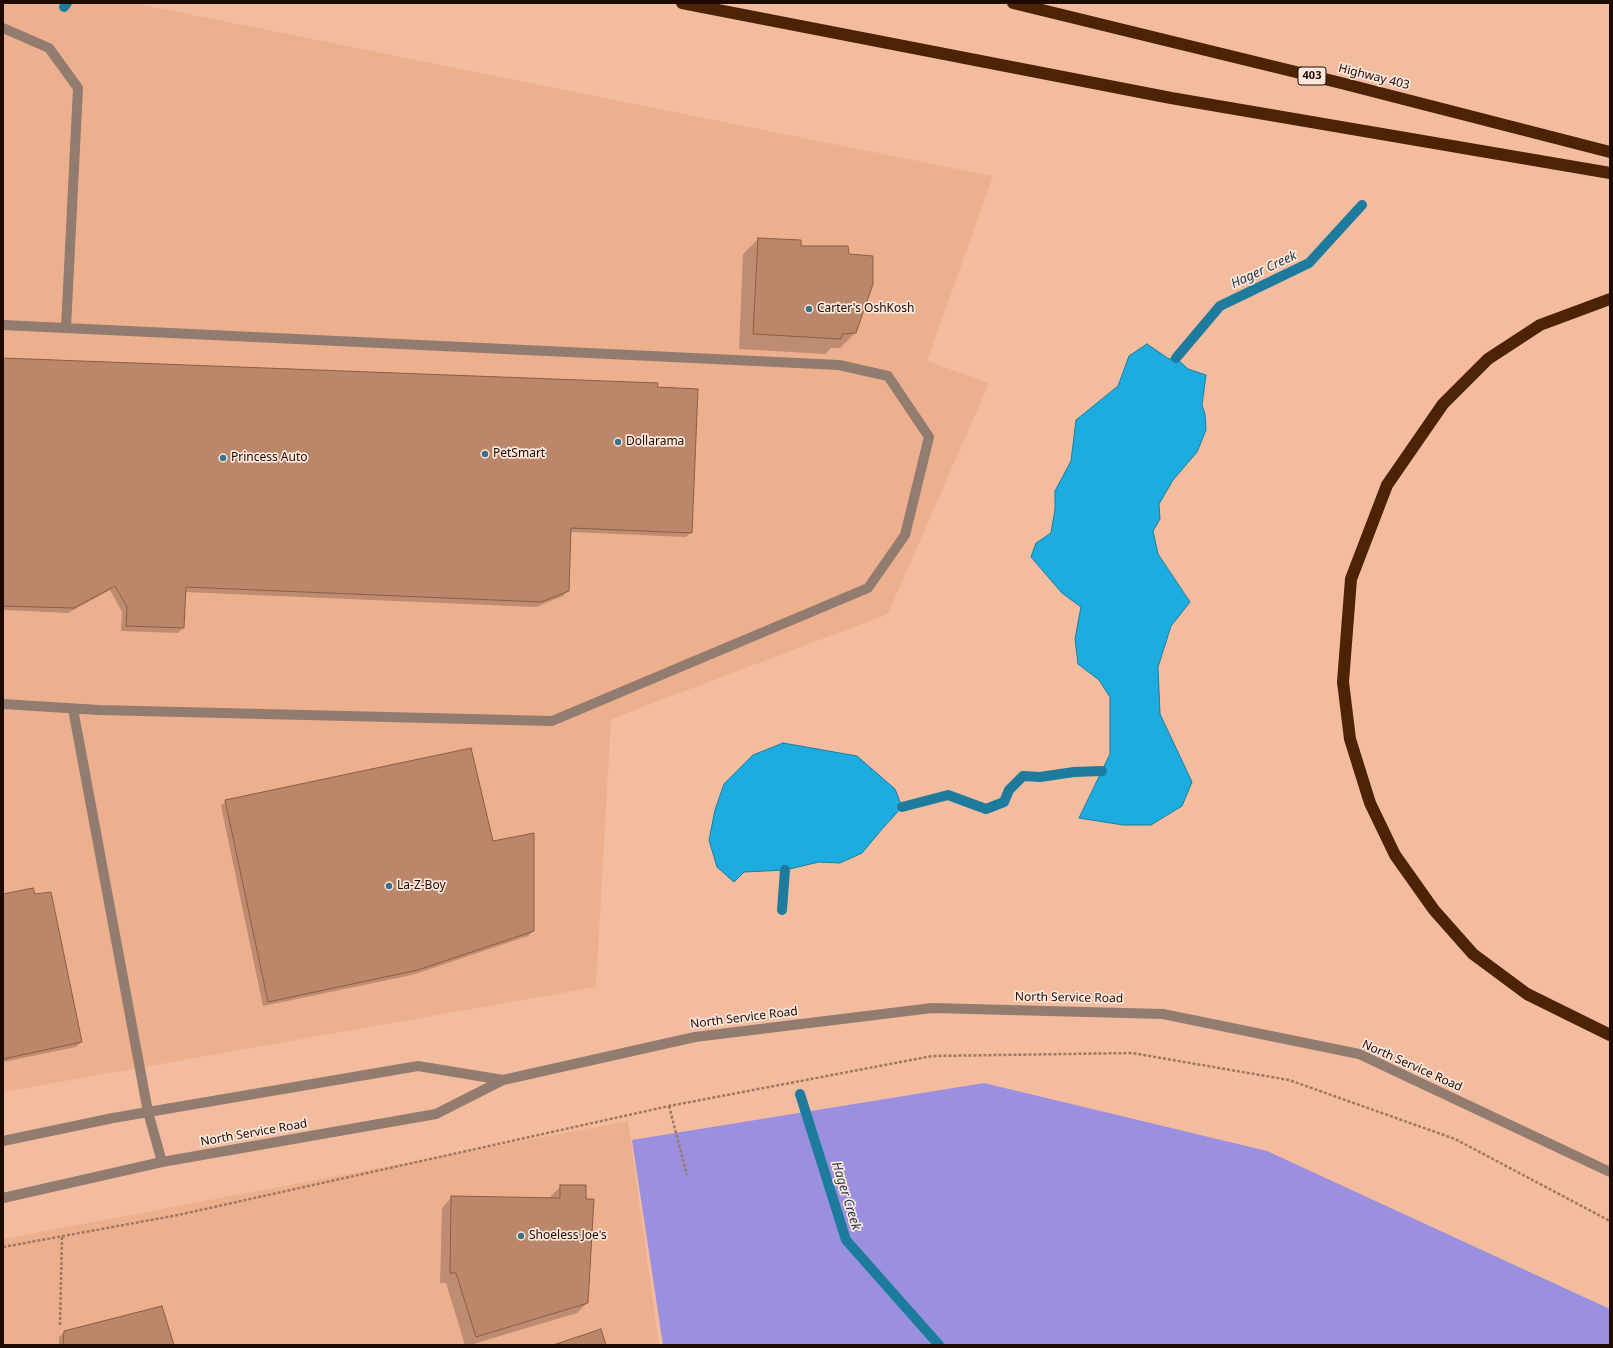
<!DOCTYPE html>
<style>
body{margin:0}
#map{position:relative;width:1613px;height:1348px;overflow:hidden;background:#f3bc9f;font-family:"Noto Sans",sans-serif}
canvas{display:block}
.frame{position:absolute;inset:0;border:4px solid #1d0b02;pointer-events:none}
</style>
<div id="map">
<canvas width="1613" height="1348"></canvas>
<div class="frame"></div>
</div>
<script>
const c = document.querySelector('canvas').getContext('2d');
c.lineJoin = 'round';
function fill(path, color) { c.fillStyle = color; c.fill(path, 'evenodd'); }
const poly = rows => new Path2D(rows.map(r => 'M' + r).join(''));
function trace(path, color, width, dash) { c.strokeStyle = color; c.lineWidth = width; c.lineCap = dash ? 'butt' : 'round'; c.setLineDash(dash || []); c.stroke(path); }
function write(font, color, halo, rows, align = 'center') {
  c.font = font + ' "Noto Sans",sans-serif'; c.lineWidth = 3.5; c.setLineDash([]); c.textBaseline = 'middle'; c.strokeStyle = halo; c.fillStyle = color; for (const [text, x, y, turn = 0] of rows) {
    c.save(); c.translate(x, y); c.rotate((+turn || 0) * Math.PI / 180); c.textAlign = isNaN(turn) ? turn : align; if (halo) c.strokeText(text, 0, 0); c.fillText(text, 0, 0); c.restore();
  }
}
fill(poly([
 [3,3,133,3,993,176,927,361,989,383,888,614,611,719,596,987,3,1092],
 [628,1121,659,1345,3,1345,3,1239]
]), '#edb08f');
fill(poly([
 [984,1083,1267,1151,1610,1309,1610,1345,663,1345,632,1140]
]), '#9b90e0');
const water = poly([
 [1147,344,1169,359,1176,358,1188,369,1206,375,1202,405,1205,414,1206,430,1197,452,1173,480,1159,504,1160,519,1153,531,1158,554,1190,602,1171,626,1158,667,1160,714,1192,782,1182,806,1151,825,1123,825,1079,818,1110,754,1110,697,1099,680,1078,664,1075,639,1081,607,1062,593,1031,557,1036,543,1051,533,1055,509,1055,491,1071,461,1076,420,1118,386,1129,356,1147,344],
 [783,743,857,756,895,789,902,807,882,829,862,853,840,863,819,862,785,870,744,872,734,882,717,867,709,840,715,810,724,784,753,755,783,743]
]);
fill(water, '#1dacdf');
trace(water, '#1d7c9d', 1);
fill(poly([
 [758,239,800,247,855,333,840,348,831,348,825,354,739,349,743,254],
 [3,359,656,388,691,532,686,537,570,532,568,591,563,596,536,607,184,592,183,628,178,633,121,631,122,612,110,590,68,613,3,610],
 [226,801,493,842,533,931,528,936,412,975,263,1006,221,806],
 [3,895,81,1042,76,1047,3,1062],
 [561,1186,587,1303,577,1313,470,1345,465,1345,446,1283,440,1283,442,1208,452,1197,551,1199,551,1196],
 [64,1332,173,1345,59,1345,59,1337]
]), '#0003');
trace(poly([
 [64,7,67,3],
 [1176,358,1220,306,1309,263,1362,205],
 [902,807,948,795,986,809,1004,802,1009,790,1023,776,1040,777,1074,772,1102,771],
 [782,910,785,870],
 [800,1094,846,1240,939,1345]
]), '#1d7c9d', 10);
const building = poly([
 [758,238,801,240,801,246,848,246,849,254,873,256,873,284,856,333,842,334,841,339,753,334,758,238],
 [3,358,658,383,657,387,698,389,692,533,571,528,569,591,541,602,186,587,184,628,126,626,127,607,115,586,74,608,3,606,3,358],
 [471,748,493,841,534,833,534,931,418,970,268,1002,225,800,471,748],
 [33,888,35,894,51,892,82,1042,3,1059,3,894,33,888],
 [560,1185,586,1185,586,1199,594,1199,588,1303,476,1337,456,1273,450,1273,451,1196,560,1198,560,1185],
 [162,1306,174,1345,63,1345,64,1331,162,1306],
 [601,1329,606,1345,553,1345,601,1329]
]);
fill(building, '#ba876b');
trace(building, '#8d5d42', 1);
trace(poly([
 [669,1106,687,1175],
 [3,1247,178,1215,669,1106,932,1056,1132,1053,1289,1080,1455,1139,1610,1221],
 [60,1325,62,1236]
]), '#9f7762', 2.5, [3, 2]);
trace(poly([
 [3,28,49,48,78,88,66,328],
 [3,325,839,365,888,376,929,437,905,535,868,588,552,721,99,710,3,704],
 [73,709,148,1112,162,1162],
 [3,1141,113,1118,418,1066,503,1080],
 [3,1198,162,1162,436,1114,503,1080,695,1037,932,1008,1163,1014,1359,1054,1610,1172]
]), '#927b6f', 10);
trace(poly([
 [682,3,1171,98,1610,173],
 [1013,3,1341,83,1610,152],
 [1610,299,1540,325,1488,359,1443,404,1387,485,1351,579,1343,682,1350,739,1370,803,1395,855,1434,910,1473,954,1527,994,1610,1035]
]), '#4d2306', 12);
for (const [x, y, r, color] of [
 [809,309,4,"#39738c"],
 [618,442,4,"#39738c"],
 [485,454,4,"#39738c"],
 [223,458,4,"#39738c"],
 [389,886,4,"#39738c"],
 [521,1236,4,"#39738c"]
]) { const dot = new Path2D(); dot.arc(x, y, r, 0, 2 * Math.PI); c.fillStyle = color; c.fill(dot); trace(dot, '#fde6da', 1.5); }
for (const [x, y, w] of [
 [1312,76,28]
]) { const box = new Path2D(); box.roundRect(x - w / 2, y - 9, w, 18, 3); c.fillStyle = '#fde6da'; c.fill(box); trace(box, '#1d0b02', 1); }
write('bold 11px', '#1d0b02', null, [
 ["403",1312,76]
]);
write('12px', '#1d0b02', '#fde6da', [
 ["Highway 403",1374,77,14],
 ["North Service Road",1069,998,1],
 ["North Service Road",744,1018,-7],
 ["North Service Road",1412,1066,24],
 ["North Service Road",254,1133,-10]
]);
write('12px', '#1d0b02', '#fde6da', [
 ["Carter's OshKosh",817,309],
 ["Dollarama",626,442],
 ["PetSmart",493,454],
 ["Princess Auto",231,458],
 ["La-Z-Boy",397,886],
 ["Shoeless Joe's",529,1236]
], 'left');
write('italic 13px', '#243f4b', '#fde6da', [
 ["Hager Creek",1264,270,-25],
 ["Hager Creek",846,1196,73]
]);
</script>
